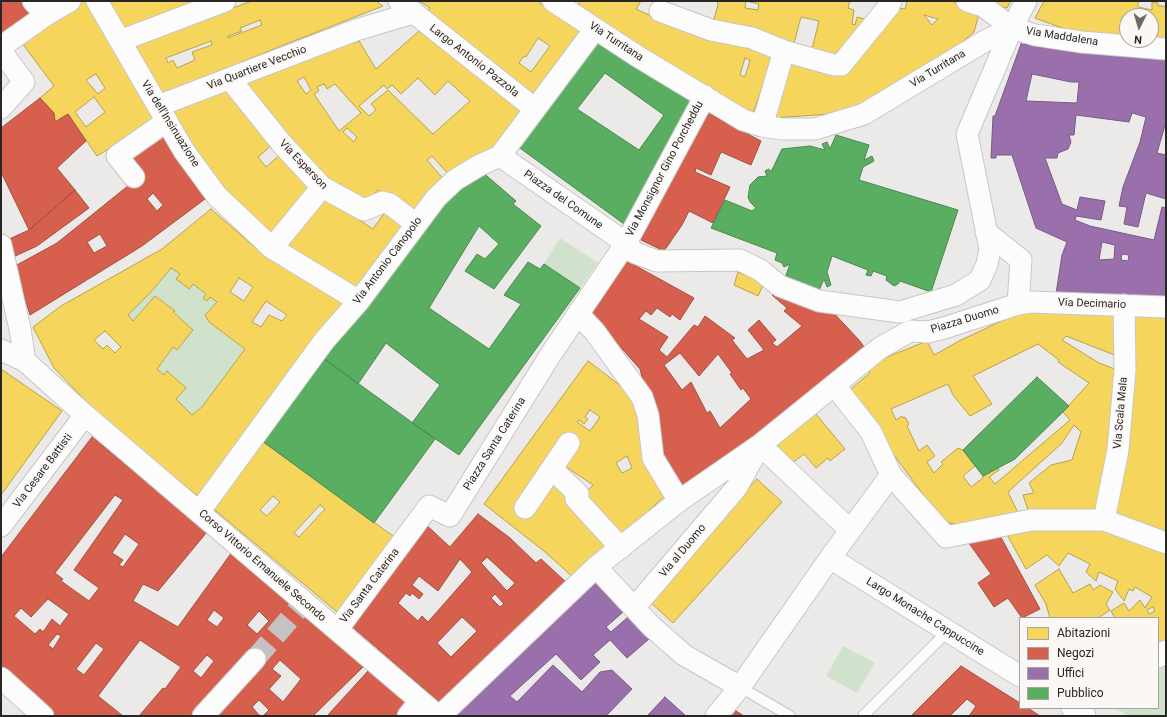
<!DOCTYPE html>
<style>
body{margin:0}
#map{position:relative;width:1167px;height:717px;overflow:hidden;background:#eceae8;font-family:Roboto,sans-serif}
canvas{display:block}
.frame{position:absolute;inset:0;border:2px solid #282726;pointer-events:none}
.legend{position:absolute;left:1019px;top:617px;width:140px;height:92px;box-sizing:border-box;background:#faf7f5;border:1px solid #a6a4a2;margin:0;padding:5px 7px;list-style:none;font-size:12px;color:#282726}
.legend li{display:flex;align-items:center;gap:8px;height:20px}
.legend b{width:20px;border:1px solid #a6a4a2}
.north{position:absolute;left:1119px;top:8px;width:40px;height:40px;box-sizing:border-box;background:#faf7f5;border:1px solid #a6a4a2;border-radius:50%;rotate:185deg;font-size:11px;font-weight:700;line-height:16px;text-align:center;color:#282726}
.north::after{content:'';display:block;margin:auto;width:14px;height:18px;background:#6d6b6a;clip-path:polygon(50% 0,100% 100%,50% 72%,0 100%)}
</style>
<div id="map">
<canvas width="1167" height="717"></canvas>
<div class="frame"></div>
<ul class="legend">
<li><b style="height:11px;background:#f6d55c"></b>Abitazioni</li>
<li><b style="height:11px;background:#d6604d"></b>Negozi</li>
<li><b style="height:11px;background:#9970ab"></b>Uffici</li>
<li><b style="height:11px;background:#5aae61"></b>Pubblico</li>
</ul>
<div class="north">N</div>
</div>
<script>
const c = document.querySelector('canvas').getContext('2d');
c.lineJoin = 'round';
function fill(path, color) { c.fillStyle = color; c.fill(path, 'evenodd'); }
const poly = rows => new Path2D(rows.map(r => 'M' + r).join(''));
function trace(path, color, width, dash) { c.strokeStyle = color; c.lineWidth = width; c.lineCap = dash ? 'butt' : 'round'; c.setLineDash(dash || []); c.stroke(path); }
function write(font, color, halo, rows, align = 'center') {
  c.font = font + ' Roboto,sans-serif'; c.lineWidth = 4; c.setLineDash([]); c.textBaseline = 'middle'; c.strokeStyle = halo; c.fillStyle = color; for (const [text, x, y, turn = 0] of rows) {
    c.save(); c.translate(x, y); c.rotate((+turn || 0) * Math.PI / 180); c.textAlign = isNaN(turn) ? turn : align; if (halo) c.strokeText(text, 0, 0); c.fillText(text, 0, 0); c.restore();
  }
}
fill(poly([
 [560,238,598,263,580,288,544,264],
 [171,268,180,274,179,281,189,289,193,284,206,294,203,298,207,301,210,297,217,302,205,315,209,322,245,349,202,407,192,415,176,399,186,388,167,371,164,375,157,369,173,347,177,350,193,330,173,312,174,310,156,296,133,321,128,315,151,292],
 [843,646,875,663,857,693,826,676],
 [1166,657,1166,716,1128,716,1115,708,1158,708,1158,661]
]), '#d0e2cc');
const homes = poly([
 [82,1,87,1,158,119,97,156,68,114,55,122,54,113,40,98,54,86,19,39,82,1],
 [96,74,105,88,98,94,86,80,96,74],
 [94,97,105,112,86,127,75,112,94,97],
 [104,1,196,1,121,33,104,1],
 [252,1,376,1,383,6,271,50,158,97,129,46,252,1],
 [260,20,262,25,228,38,228,36,242,31,240,28,260,20],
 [211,41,212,45,192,52,195,60,177,68,173,60,168,63,166,58,211,41],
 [419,1,537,1,585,33,539,100,427,11,430,8,419,1],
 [538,38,550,46,531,72,519,63,524,56,526,57,538,38],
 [580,1,641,1,636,9,669,24,775,51,753,113,730,104,576,12,580,1],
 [745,58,750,60,745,77,740,75,745,58],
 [717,1,850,1,848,8,854,10,852,24,855,25,857,17,869,20,835,61,811,53,819,21,801,17,793,47,712,26,718,5,717,1],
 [746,1,759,4,758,10,745,8,746,1],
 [907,1,951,1,980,10,974,32,960,44,845,113,772,118,785,61,840,75,898,8,905,9,907,1],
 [924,15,938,19,932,25,924,15],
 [985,1,1011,1,1007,8,985,1],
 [1044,1,1138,1,1138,7,1152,10,1152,2,1158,3,1158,6,1166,6,1166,42,1151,40,1151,16,1127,16,1127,37,1084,33,1065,29,1035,18,1044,1],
 [419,31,528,115,509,138,451,177,432,156,427,160,445,181,415,219,377,190,372,198,358,197,321,180,245,85,296,57,359,41,376,69,419,31],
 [304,77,311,90,306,94,297,81,304,77],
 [418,78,435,95,448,81,470,101,433,134,388,90,371,104,376,110,369,116,359,106,384,85,387,89,392,85,401,94,418,78],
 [324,84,327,89,335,84,361,113,339,131,314,94,319,91,317,87,324,84],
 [347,128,357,137,354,142,343,132,347,128],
 [225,86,273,144,258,157,266,167,282,153,312,187,276,239,218,188,168,111,225,86],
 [326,198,373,229,388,208,411,225,360,296,283,246,326,198],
 [211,209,257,249,347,300,199,497,109,425,54,368,33,327,61,306,162,249,211,209],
 [171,268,180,274,176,279,189,289,193,284,206,294,203,298,207,301,210,297,217,302,205,315,209,322,245,349,202,407,192,415,176,399,186,388,167,371,164,375,157,369,173,347,177,350,193,330,173,312,175,311,155,296,133,321,128,315,151,292,171,268],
 [239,278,253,287,244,301,230,292,239,278],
 [266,301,287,315,282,321,269,315,261,327,252,322,266,301],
 [105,331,121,347,115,353,107,345,103,349,94,340,105,331],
 [738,272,764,283,758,296,734,285,738,272],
 [1021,312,1117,314,1117,356,1066,336,1062,340,1099,363,1120,371,1099,511,1030,516,1023,495,1034,493,1029,483,1051,465,1072,460,1081,432,1074,425,1062,443,1008,492,1020,517,958,525,946,522,937,513,847,392,870,373,867,365,927,341,934,355,961,340,1021,312],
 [1038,344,1059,360,1058,362,1089,383,1063,412,1070,420,995,484,989,477,999,470,998,468,983,476,983,478,971,487,963,476,975,466,963,450,958,448,941,462,943,464,934,473,927,462,935,456,927,445,919,451,907,426,909,424,905,417,903,418,902,416,896,420,891,409,948,384,953,395,970,416,992,404,973,376,1038,344],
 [1130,314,1166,315,1166,537,1113,514,1130,314],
 [588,361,630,393,641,415,669,492,619,538,580,498,593,485,565,466,580,445,568,433,514,507,524,516,553,479,575,498,613,544,575,579,544,551,484,504,588,361],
 [590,410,600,417,590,431,577,422,579,420,584,424,588,419,585,417,590,410],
 [627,456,632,468,622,473,616,463,627,456],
 [1,369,62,411,1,495,1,369],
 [811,408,845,449,830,461,828,458,816,468,804,454,787,467,768,444,811,408],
 [258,438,400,541,343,617,209,505,258,438],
 [273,496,280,502,267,516,260,510,273,496],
 [320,505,325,509,299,537,294,533,320,505],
 [757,479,782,502,673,623,648,600,757,479],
 [1103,526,1166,550,1166,650,1158,653,1158,618,1115,618,1111,611,1124,603,1129,611,1140,600,1145,608,1152,597,1135,587,1133,591,1129,589,1124,601,1115,589,1118,581,1099,572,1096,581,1086,572,1090,564,1068,553,1059,566,1047,555,1026,569,1005,531,1103,526],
 [1153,607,1155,611,1149,614,1147,610,1153,607],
 [1059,569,1073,593,1090,584,1093,590,1100,585,1113,592,1106,604,1110,610,1098,618,1050,618,1046,604,1035,585,1059,569]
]);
fill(homes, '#f6d55c');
trace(homes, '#b8a14c', 1);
const shops = poly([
 [1,1,28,1,38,13,1,39,1,1],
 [40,98,54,113,55,122,68,114,86,141,57,168,75,190,29,230,1,172,1,128,40,98],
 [700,109,761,141,751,165,721,152,711,175,696,168,695,172,730,187,713,223,689,211,682,225,664,251,641,240,700,109],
 [164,129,209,196,142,246,30,315,15,266,57,243,139,177,124,157,164,129],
 [153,193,163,205,157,211,147,199,153,193],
 [100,234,107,246,94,253,87,242,100,234],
 [75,190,89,208,37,246,13,257,7,240,29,230,75,190],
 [627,261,694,298,680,320,672,314,670,317,657,308,651,315,646,311,639,319,668,337,659,350,667,357,694,325,698,327,705,316,735,338,732,340,747,359,764,350,748,330,759,320,776,340,772,343,777,347,802,326,784,311,787,308,772,295,776,290,829,308,859,340,868,352,680,492,656,444,655,428,640,369,590,313,627,261],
 [680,353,699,376,718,354,732,373,730,374,741,390,743,388,751,399,720,428,710,411,707,413,691,382,682,390,664,365,680,353],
 [92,437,207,532,158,591,143,584,133,601,178,627,232,552,363,667,313,716,263,716,269,710,259,700,252,707,260,716,139,716,163,688,165,689,181,667,140,640,98,696,123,716,49,716,1,672,1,557,92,437],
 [115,495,123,500,74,570,99,588,89,601,61,581,63,579,55,573,115,495],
 [125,534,139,544,123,567,119,565,123,560,112,553,125,534],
 [48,599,69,614,60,626,52,619,43,632,40,629,35,634,14,616,21,608,31,617,48,599],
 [214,610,224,618,217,627,207,620,214,610],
 [259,611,269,621,257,634,247,625,259,611],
 [57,634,61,636,53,649,48,645,57,634],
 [96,643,104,649,84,675,76,669,96,643],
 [207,655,214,661,201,678,193,671,207,655],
 [280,660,301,679,283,702,269,689,281,676,272,669,280,660],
 [478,514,510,538,536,563,541,559,568,584,444,706,349,624,422,521,450,547,478,514],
 [487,557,515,583,507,591,481,563,487,557],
 [460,559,472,572,428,622,422,616,418,621,398,603,406,593,410,596,412,593,419,599,423,594,412,585,419,576,438,591,460,559],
 [495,594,504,604,500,607,491,598,495,594],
 [462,617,477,631,451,657,437,643,462,617],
 [998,532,1040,609,1022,618,1008,598,994,607,978,583,991,574,966,539,998,532],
 [961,666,1020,703,1020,708,1028,708,1040,716,969,716,976,706,967,699,950,716,911,716,961,666],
 [368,671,409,705,399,716,327,716,368,671],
 [736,711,744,716,732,716,736,711]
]);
fill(shops, '#d6604d');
trace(shops, '#a24f41', 1);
const offices = poly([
 [1021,44,1166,60,1166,122,1157,153,1166,155,1166,199,1146,193,1138,227,1124,224,1127,207,1119,206,1123,187,1140,142,1146,117,1132,113,1129,122,1076,115,1074,135,1069,135,1071,142,1068,149,1058,153,1057,158,1045,158,1062,204,1077,210,1080,197,1105,201,1101,220,1076,216,1075,220,1090,226,1154,240,1162,207,1166,208,1166,299,1055,300,1062,255,1067,242,1036,228,1012,155,996,155,996,158,991,158,993,116,995,116,1021,44],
 [1032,74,1071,82,1079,82,1077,103,1026,101,1032,74],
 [1102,242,1115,245,1114,259,1099,260,1102,242],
 [1122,254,1129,255,1128,261,1121,260,1122,254],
 [590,578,623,612,606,627,611,632,628,617,649,639,627,658,610,640,593,655,600,662,581,680,556,654,510,696,517,702,553,665,582,692,600,672,612,670,632,689,606,716,456,716,451,712,590,578],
 [665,697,686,716,647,716,665,697]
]);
fill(offices, '#9970ab');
trace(offices, '#775a83', 1);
const public = poly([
 [598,33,695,95,659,164,624,224,513,143,598,33],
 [605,73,664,115,639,150,577,109,605,73],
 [836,135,869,145,864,160,872,156,874,161,863,167,859,180,958,210,931,292,900,281,898,284,894,286,886,280,887,276,873,271,871,276,866,275,868,270,832,256,827,272,831,285,827,287,824,279,817,295,784,281,790,264,784,267,782,263,775,260,777,253,711,228,725,200,752,211,756,208,750,202,748,197,750,185,758,177,767,176,765,171,769,169,771,172,782,149,810,146,825,150,822,144,827,142,830,149,836,135],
 [480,170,516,201,513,204,541,226,494,289,465,271,477,254,485,259,499,244,479,226,429,308,489,349,521,304,504,295,528,262,540,269,544,264,580,288,459,455,412,423,440,385,386,343,358,384,319,355,442,201,480,170],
 [319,355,435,439,374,523,258,438,319,355],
 [1037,377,1069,406,1015,459,983,476,963,450,1037,377]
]);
fill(public, '#5aae61');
trace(public, '#4b864f', 1);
trace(poly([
 [255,659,299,608]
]), '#c5c3c1', 21, [21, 10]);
const lane = poly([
 [740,687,790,716],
 [863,716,948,631]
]);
const street = poly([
 [33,1,46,15],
 [97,1,184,151,217,196,272,248,359,301],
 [399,1,535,109],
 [553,1,637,56,743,120,762,126,782,129,815,129,864,114,985,41,1012,28],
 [967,1,983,6,1012,28,1035,35,1081,42,1166,49],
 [660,11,711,30,752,38,784,51,834,65,841,65,889,6,891,1],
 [120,41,225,1],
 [1,47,46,15,70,1],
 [1,51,24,82,1,108],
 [230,79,282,144,322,187,364,210,383,202,390,204,416,224],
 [158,106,356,30,413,13],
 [762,126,784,51],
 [500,156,626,243,635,253,657,261,740,260,760,270,780,286,819,301,900,312,956,295,980,280,987,264,990,249,967,134,1012,28,1026,1],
 [134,177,117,156,167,121],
 [986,232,1021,260,1018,304],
 [1,245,20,329,25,361],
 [272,248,322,187],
 [579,315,595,332,642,397,648,415,653,458,679,501],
 [910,331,928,332,944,328,1018,304,1031,302,1166,307],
 [1,350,25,361,85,415,438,716],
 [834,385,871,432,891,475,946,537,1031,520,1104,520,1166,543],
 [760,445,850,530],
 [552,469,578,494,576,499,621,548],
 [525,508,569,443],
 [199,512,324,341,359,301,436,198,455,180,480,165,500,156,595,29],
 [1104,520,1118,450,1125,370,1124,305],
 [1,526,85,415],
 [830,558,1020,676],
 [596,567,651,626,684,655,740,687],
 [634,608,737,487,758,449],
 [337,630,429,506,450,516,551,354,626,243,705,96],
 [1158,657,1166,651],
 [1,678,43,716],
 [1072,708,1085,716],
 [203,716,255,659],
 [408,716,420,701],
 [440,716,596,567,679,501,760,445,880,348,910,331],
 [716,716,740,687,830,558,891,475]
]);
trace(lane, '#c8c6c5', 12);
trace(street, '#c8c6c5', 23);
trace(lane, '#fcfcfc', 10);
trace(street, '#fcfcfc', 21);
write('11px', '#282726', '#faf7f5', [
 ["Via Maddalena",1062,37,9],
 ["Via Turritana",616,42,33],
 ["Largo Antonio Pazzola",474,61,38],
 ["Via Quartiere Vecchio",257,68,-21],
 ["Via Turritana",938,69,-31],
 ["Via dell'Insinuazione",170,124,58],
 ["Via Esperson",303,165,46],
 ["Via Monsignor Gino Porcheddu",665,169,-62],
 ["Piazza del Comune",563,200,35],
 ["Via Antonio Canopolo",388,261,-53],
 ["Via Decimario",1092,304,2],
 ["Piazza Duomo",965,320,-17],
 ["Via Scala Mala",1121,413,-85],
 ["Piazza Santa Caterina",495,444,-58],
 ["Via Cesare Battisti",43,471,-53],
 ["Via al Duomo",683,551,-50],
 ["Corso Vittorio Emanuele Secondo",262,566,41],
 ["Via Santa Caterina",370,586,-53],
 ["Largo Monache Cappuccine",925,617,32]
]);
</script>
